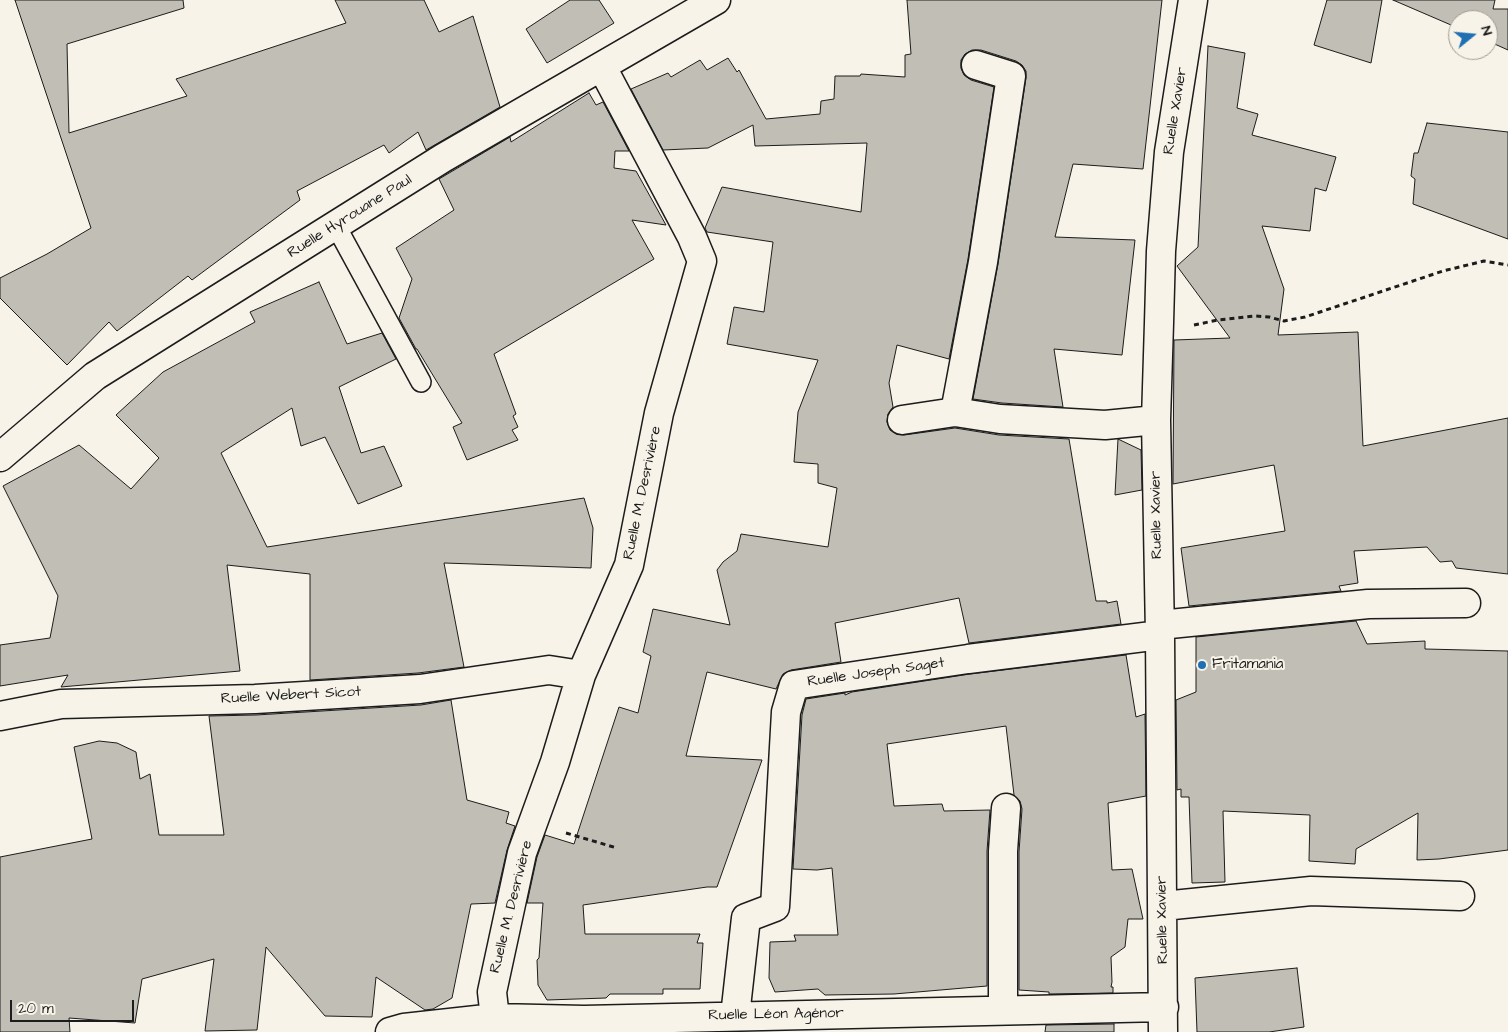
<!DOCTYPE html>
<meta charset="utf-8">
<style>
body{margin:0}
#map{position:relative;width:1508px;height:1032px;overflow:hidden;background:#f7f3e8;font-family:"Architects Daughter",sans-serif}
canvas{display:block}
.north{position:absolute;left:1448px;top:10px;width:50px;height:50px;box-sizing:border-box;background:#f7f3e8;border:1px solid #9f9d96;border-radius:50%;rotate:73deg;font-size:14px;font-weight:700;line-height:20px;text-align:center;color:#1c1c1c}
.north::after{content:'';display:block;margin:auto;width:18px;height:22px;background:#1f6fb2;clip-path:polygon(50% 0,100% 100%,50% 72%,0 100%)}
.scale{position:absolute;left:10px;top:1000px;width:124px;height:22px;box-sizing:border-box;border:2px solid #1c1c1c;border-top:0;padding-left:6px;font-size:15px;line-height:18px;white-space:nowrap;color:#1c1c1c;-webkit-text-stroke:4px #f7f3e8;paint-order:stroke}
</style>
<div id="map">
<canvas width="1508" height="1032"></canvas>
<div class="north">N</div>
<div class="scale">20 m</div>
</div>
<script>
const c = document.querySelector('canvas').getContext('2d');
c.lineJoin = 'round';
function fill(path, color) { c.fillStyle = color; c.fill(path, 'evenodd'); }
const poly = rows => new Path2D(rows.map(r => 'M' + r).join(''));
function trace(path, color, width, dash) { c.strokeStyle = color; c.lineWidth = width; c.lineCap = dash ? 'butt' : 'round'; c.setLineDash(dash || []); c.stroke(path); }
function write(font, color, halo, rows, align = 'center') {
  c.font = font + ' "Architects Daughter",sans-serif'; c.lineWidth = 4; c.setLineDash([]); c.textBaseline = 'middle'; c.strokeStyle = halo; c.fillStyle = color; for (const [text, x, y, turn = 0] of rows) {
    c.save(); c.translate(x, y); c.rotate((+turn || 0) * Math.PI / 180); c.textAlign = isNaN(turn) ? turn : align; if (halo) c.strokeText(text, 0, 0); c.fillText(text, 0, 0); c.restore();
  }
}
const building = poly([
 [15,0,183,0,184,8,67,44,69,133,187,96,176,79,346,23,335,0,424,0,439,32,473,16,500,107,426,150,418,132,389,153,384,145,297,191,300,200,192,280,188,276,117,331,109,322,67,365,0,298,0,278,47,254,91,228,15,0],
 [570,0,599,0,614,23,547,63,526,29,570,0],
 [907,0,1162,0,1143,169,1073,164,1055,237,1135,240,1122,355,1054,349,1063,407,1002,403,973,399,998,264,1026,78,1026,71,1022,65,1016,61,981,50,972,50,965,54,961,60,961,68,964,75,971,80,994,87,968,259,949,359,897,345,889,383,893,407,888,414,887,422,890,430,896,434,904,435,955,428,999,435,1069,439,1096,601,1107,601,1107,603,1117,601,1121,624,969,643,959,598,835,623,841,662,791,670,783,674,776,689,707,672,686,756,762,760,717,887,707,887,583,905,585,934,700,934,697,943,703,943,700,989,663,989,663,994,610,994,606,998,547,1000,538,985,537,960,539,958,543,903,527,903,537,857,545,835,574,844,619,707,638,713,651,656,643,652,653,609,730,625,717,570,723,562,737,551,741,534,828,547,837,488,818,483,818,464,794,462,798,412,818,360,727,344,734,307,764,312,773,242,707,232,705,228,722,187,861,212,867,143,755,146,753,125,708,148,663,150,631,89,668,73,671,77,700,60,707,70,728,58,737,72,739,70,766,119,820,114,821,101,834,99,835,76,860,76,861,74,905,77,905,55,911,54,907,0],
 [1327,0,1382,0,1371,63,1314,45,1327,0],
 [1393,0,1495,0,1493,9,1508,9,1508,50,1488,41,1488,20,1458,20,1458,28,1393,0],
 [1208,46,1245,53,1237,108,1258,114,1252,135,1336,157,1326,191,1315,188,1310,231,1262,226,1284,289,1278,335,1358,332,1363,446,1508,418,1508,574,1456,568,1452,561,1440,562,1427,547,1354,551,1358,583,1339,586,1341,591,1189,606,1181,548,1285,531,1274,465,1173,484,1174,340,1230,338,1177,266,1198,247,1208,46],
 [589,93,596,105,603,102,629,151,615,151,614,168,636,171,666,225,632,220,654,259,494,354,516,414,513,416,518,427,512,430,518,440,467,460,453,427,462,423,417,349,416,349,399,318,412,279,396,248,454,210,439,179,510,137,511,142,589,93],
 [1427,123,1508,132,1508,239,1413,204,1415,179,1411,176,1414,153,1418,153,1427,123],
 [319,282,347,344,382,333,396,359,339,387,361,453,384,446,402,486,358,504,325,437,301,446,292,408,221,453,267,547,584,498,593,528,591,568,444,563,464,667,418,673,310,680,310,574,227,565,240,671,61,687,68,675,0,686,0,645,50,638,58,596,3,486,79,445,131,489,159,458,116,415,163,372,255,322,250,312,319,282],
 [1118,439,1141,450,1142,490,1115,495,1118,439],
 [1356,621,1367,644,1425,641,1425,649,1508,651,1508,850,1439,859,1417,860,1418,813,1356,849,1355,864,1309,861,1310,815,1223,811,1225,882,1192,883,1189,797,1181,797,1181,789,1177,790,1176,700,1196,692,1196,637,1356,621],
 [1126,655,1136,717,1145,714,1146,796,1108,803,1112,870,1132,869,1143,919,1128,919,1125,947,1111,957,1112,982,1111,987,1113,987,1113,993,1049,994,1049,992,1019,990,1019,852,1022,809,1020,801,1014,795,1006,726,887,744,894,806,942,804,944,811,990,810,987,851,987,986,894,994,825,995,818,989,775,992,769,978,770,942,796,941,794,935,838,935,832,868,817,870,793,869,802,715,806,699,845,693,845,695,852,692,970,674,1126,655],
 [451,700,467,800,509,812,506,823,515,826,507,850,495,903,471,904,452,998,433,1009,425,1010,376,977,372,1017,325,1016,266,947,257,1030,205,1031,214,959,142,979,135,1023,69,1018,70,1032,0,1032,0,857,92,839,74,747,99,741,117,743,136,752,140,779,150,774,159,835,224,835,209,716,256,715,421,705,451,700],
 [1297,968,1304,1027,1269,1032,1197,1032,1195,978,1297,968],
 [1114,1024,1114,1032,1045,1032,1046,1025,1114,1024]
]);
fill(building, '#c0beb5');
trace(building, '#1c1c1c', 1);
const service = poly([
 [336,226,421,382]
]);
const minor = poly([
 [976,65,1011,76,983,262,955,412,1000,419,1105,425,1156,420],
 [902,420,955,412],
 [0,457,95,376,443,158,716,0],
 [1160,625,1368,604,1466,603],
 [0,716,61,704,255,699,420,689,549,670,581,675],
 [1163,906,1311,891,1460,896],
 [1003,1010,1003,851,1006,808],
 [735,1016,746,918,775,907,786,712,794,685,968,659,1160,635],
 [495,1018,492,992,522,853,555,762,581,675,629,565,659,413,702,261,692,237,602,67],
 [390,1032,404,1028,495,1018,584,1020,1164,1007],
 [1163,1032,1160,635,1156,420,1159,323,1161,251,1169,152,1193,0]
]);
trace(service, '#1c1c1c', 22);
trace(minor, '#1c1c1c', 31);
trace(poly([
 [1194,325,1218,320,1255,316,1269,317,1284,321,1305,317,1443,271,1484,261,1508,265],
 [566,833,617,848]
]), '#1c1c1c', 3, [5, 4]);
trace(service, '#f7f3e8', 19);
trace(minor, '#f7f3e8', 28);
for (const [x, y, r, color] of [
 [1202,665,5,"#1f6fb2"]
]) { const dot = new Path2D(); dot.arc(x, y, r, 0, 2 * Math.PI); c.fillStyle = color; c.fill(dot); trace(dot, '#f7f3e8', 2); }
write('15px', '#1c1c1c', '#f7f3e8', [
 ["Ruelle Xavier",1176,111,-81],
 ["Ruelle Hyrouane Paul",350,217,-32],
 ["Ruelle M. Desrivière",643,493,-78],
 ["Ruelle Xavier",1157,515,-91],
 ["Ruelle Joseph Saget",876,673,-8],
 ["Ruelle Webert Sicot",291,696,-3],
 ["Ruelle M. Desrivière",512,907,-76],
 ["Ruelle Xavier",1163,920,-91],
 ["Ruelle Léon Agénor",776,1015,-1]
]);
write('15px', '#1c1c1c', '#f7f3e8', [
 ["Fritamania",1212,665]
], 'left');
</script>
